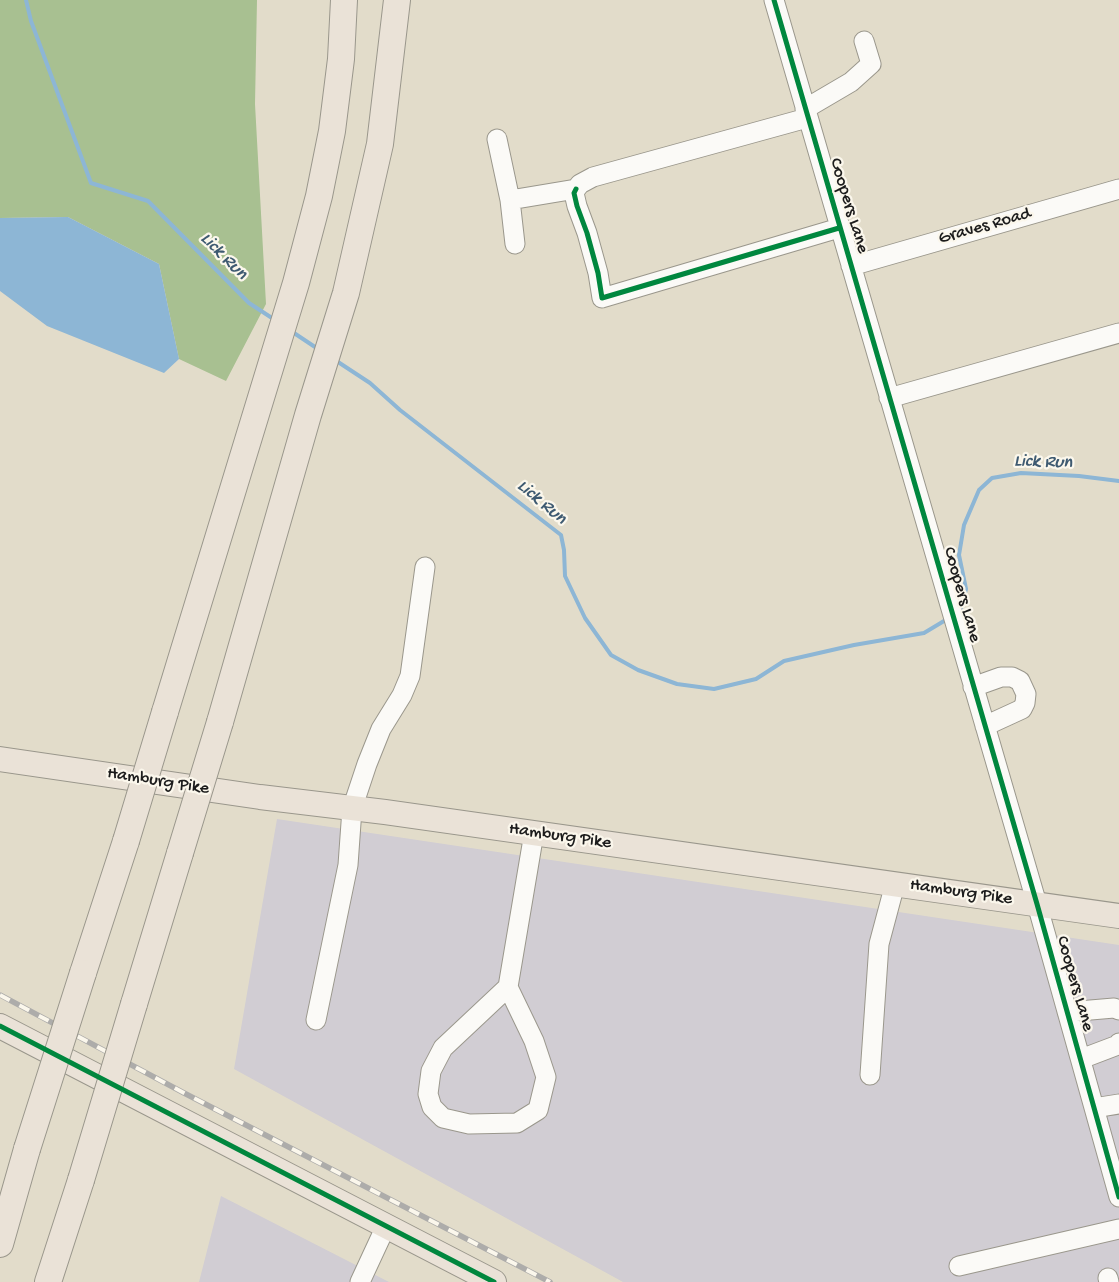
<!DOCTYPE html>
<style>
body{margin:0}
canvas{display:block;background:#e2dcca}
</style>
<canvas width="1119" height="1282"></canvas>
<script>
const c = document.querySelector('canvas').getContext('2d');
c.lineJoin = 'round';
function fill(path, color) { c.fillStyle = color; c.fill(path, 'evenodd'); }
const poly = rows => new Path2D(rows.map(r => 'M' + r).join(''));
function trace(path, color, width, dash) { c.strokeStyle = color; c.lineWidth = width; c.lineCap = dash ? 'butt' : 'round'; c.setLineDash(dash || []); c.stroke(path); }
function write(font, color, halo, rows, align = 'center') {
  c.font = font + ' "Gochi Hand",sans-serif'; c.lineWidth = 4.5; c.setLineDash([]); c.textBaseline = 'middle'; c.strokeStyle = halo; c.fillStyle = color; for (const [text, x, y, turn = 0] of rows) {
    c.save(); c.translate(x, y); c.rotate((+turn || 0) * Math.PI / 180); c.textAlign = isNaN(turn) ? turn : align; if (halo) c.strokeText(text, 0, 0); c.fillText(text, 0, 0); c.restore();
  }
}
fill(poly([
 [277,819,1119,945,1119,1282,623,1282,234,1069],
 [221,1196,389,1282,199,1282]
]), '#d1cdd3');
fill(poly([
 [0,0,257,0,255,104,266,304,226,381,179,359,159,264,68,217,0,218]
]), '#a8c091');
fill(poly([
 [68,217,159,264,179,359,164,373,47,326,0,291,0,218]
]), '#8db6d5');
trace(poly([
 [26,0,31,21,91,183,148,201,249,303,275,320],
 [291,331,318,349],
 [335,360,370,383,400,410,561,535,564,550,565,576,585,618,611,655,638,670,677,684,714,689,756,679,784,661,854,645,924,633,949,618],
 [960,612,966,589,959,555,964,525,979,490,992,478,1021,473,1079,476,1119,481]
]), '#8db6d5', 4);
const minor = poly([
 [774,0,1037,904,1119,1197],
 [805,109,851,82,871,64,864,41],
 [497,139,510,200,515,244],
 [576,189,574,193,577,206,587,233,598,273,602,298,839,228],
 [510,200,576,189,580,184,593,177,807,118],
 [851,266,1119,189],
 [889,398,1119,333],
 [973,687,1001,677,1012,677,1020,681,1026,694,1025,703,1022,709,985,726],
 [508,987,443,1048,431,1071,428,1094,432,1107,443,1118,469,1124,517,1123,538,1110,546,1077,534,1041,508,987,534,833],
 [1067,1012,1114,1008,1119,1010],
 [316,1020,348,865,352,809,367,764,381,729,402,695,410,676,425,567],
 [1081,1059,1118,1045,1119,1043],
 [870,1075,879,944,895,884],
 [1094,1108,1119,1104],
 [959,1266,1119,1229],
 [1108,1278,1109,1282],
 [360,1282,386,1226]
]);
const major = poly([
 [0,759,260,797,385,812,1119,916],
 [0,1026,494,1282]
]);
const highway = poly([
 [165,712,296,283,319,196,332,131,341,59,344,0],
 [220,722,308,415,346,293,380,144,397,0],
 [83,973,126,841],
 [134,1004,180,853],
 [0,1244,27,1149],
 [48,1282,81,1180]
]);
trace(minor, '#9a978c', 21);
trace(major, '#9a978c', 26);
trace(highway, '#9a978c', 28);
trace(minor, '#fbfaf7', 19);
trace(major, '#eae2d7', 24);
trace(highway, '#eae2d7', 26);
const rail = poly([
 [0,995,184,1093,550,1282]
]);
trace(rail, '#adacaa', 5.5);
trace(rail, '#fbf7ec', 4, [11]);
const highwayBridge = poly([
 [126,841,165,712],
 [180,853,220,722],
 [27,1149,83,973],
 [81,1180,134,1004]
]);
trace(highwayBridge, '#9a978c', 28, []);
trace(highwayBridge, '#eae2d7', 26);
trace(poly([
 [774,0,1037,904,1119,1197],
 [576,189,574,193,577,206,587,233,598,273,602,298,839,228],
 [0,1026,494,1282]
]), '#00873e', 5);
write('18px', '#1c1c1c', '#fbf7ec', [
 ["Coopers Lane",848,206,73],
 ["Graves Road",985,227,-16],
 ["Coopers Lane",961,595,74],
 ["Hamburg Pike",158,782,9],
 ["Hamburg Pike",560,837,8],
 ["Hamburg Pike",961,893,8],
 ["Coopers Lane",1074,984,74]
]);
write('italic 19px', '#3e5a71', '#fbf7ec', [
 ["Lick Run",223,257,45],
 ["Lick Run",1043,463,2],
 ["Lick Run",541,503,40]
]);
</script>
